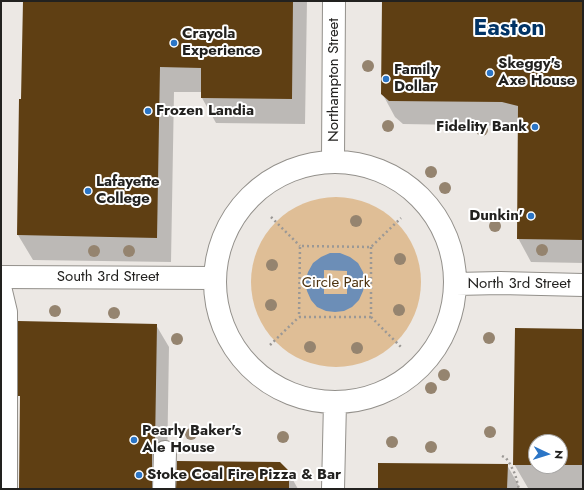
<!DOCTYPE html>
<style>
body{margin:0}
#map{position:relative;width:584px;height:490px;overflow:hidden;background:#ece8e4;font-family:Jost,sans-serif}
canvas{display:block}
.frame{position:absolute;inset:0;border:2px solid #22211f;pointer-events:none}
.north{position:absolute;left:528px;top:434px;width:40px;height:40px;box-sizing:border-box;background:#fff;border:1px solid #a7a6a5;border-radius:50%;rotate:94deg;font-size:11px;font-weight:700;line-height:16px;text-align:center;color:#22211f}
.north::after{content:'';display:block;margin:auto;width:14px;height:18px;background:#2b75c6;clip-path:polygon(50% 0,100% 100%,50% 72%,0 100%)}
</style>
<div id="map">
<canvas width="584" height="490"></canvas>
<div class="frame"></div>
<div class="north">N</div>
</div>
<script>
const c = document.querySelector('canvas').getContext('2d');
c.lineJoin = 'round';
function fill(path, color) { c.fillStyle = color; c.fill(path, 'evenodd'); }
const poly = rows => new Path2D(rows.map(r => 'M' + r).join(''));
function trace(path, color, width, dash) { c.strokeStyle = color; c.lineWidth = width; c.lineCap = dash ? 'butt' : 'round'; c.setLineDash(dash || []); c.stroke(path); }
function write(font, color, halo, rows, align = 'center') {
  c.font = font + ' Jost,sans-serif'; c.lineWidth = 4; c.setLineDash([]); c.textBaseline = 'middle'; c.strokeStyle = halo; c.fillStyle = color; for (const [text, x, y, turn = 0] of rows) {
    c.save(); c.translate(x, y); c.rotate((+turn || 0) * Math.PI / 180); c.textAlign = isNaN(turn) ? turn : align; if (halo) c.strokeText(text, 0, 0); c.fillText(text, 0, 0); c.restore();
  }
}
fill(poly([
 '251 282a85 85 0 1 1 170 0a85 85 0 1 1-170 0Z'
]), '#dfbe96');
fill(poly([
 [330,253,340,253,350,257,358,263,363,272,365,282,363,291,359,300,352,307,344,311,335,312,326,311,317,307,311,300,307,291,305,282,308,272,313,263,321,257],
 [324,270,347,271,347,294,324,294]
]), '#6c8eb7');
fill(poly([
 [24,1,307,1,305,124,216,123,202,98,202,92,174,92,171,262,33,260,18,235,22,99],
 [383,1,583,1,583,263,531,262,518,238,519,126,403,124,395,117,382,93],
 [20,322,156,325,169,347,167,468,165,489,20,489],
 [583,330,583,488,528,488,514,464],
 [536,442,560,442,560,466,536,466],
 [507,465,519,486,519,489,379,489],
 [288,471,298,489,178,489]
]), '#0003');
fill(poly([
 [23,1,293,1,292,99,201,98,201,68,160,67,157,238,17,235,19,99,21,99],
 [382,1,583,1,583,240,517,239,518,106,502,102,389,101,381,94],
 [18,321,157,324,155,445,152,452,152,489,19,489,20,396,18,396],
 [515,328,583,329,583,465,560,465,560,442,536,442,536,465,513,465],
 [177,461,280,462,289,471,289,489,176,489],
 [378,463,508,464,507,489,378,489]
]), '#5f3f13');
const minor = poly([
 [1,291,6,312,6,489],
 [164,489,165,452]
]);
const major = poly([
 [333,159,334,1],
 '215 282a120 120 0 1 1 240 0a120 120 0 1 1-240 0Z',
 [1,277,214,278],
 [456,284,500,283,583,285],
 [333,489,335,402]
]);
trace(minor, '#93908b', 24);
trace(major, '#93908b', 24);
trace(poly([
 [271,217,300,246],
 [371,247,371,317,299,317,300,246,371,247,401,218],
 [371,317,401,347],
 [270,345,299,317],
 [502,456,506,458,510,464,515,474,519,489]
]), '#9b9895', 2.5, [2, 3]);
trace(minor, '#fff', 22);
trace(major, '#fff', 22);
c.fillStyle = '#95846f';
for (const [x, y] of [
 [368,66],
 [388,126],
 [482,130],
 [431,172],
 [445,188],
 [356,221],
 [495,226],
 [542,250],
 [94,251],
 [129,251],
 [400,259],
 [272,265],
 [271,305],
 [399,310],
 [55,311],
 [114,313],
 [489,338],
 [177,339],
 [310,347],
 [357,348],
 [444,375],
 [431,388],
 [490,432],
 [191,434],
 [283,437],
 [392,442],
 [431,447]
]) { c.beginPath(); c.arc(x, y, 6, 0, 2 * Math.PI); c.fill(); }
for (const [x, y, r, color] of [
 [174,43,4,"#2b75c6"],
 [490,73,4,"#2b75c6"],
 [386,79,4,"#2b75c6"],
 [148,111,4,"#2b75c6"],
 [535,127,4,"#2b75c6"],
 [88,191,4,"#2b75c6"],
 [531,216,4,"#2b75c6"],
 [134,440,4,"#2b75c6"],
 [139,475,4,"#2b75c6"]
]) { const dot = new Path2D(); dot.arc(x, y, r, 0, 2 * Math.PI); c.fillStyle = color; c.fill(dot); trace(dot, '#fff', 1.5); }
write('bold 15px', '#22211f', '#fff', [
 ["Crayola",182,34],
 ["Experience",182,51],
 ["Skeggy's",498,64],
 ["Axe House",498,81],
 ["Family",394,70],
 ["Dollar",394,87],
 ["Frozen Landia",156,111],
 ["Fidelity Bank",527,127,"right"],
 ["Lafayette",96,182],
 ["College",96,199],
 ["Dunkin'",523,216,"right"],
 ["Pearly Baker's",142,431],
 ["Ale House",142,448],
 ["Stoke Coal Fire Pizza & Bar",147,475]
], 'left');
write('15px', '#22211f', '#fff', [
 ["Northampton Street",334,80,-90],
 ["South 3rd Street",108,277],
 ["North 3rd Street",519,284]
]);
write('15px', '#4d3310', '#fff', [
 ["Circle Park",336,283]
]);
write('bold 23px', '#013365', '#fff', [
 ["Easton",509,29]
]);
</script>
